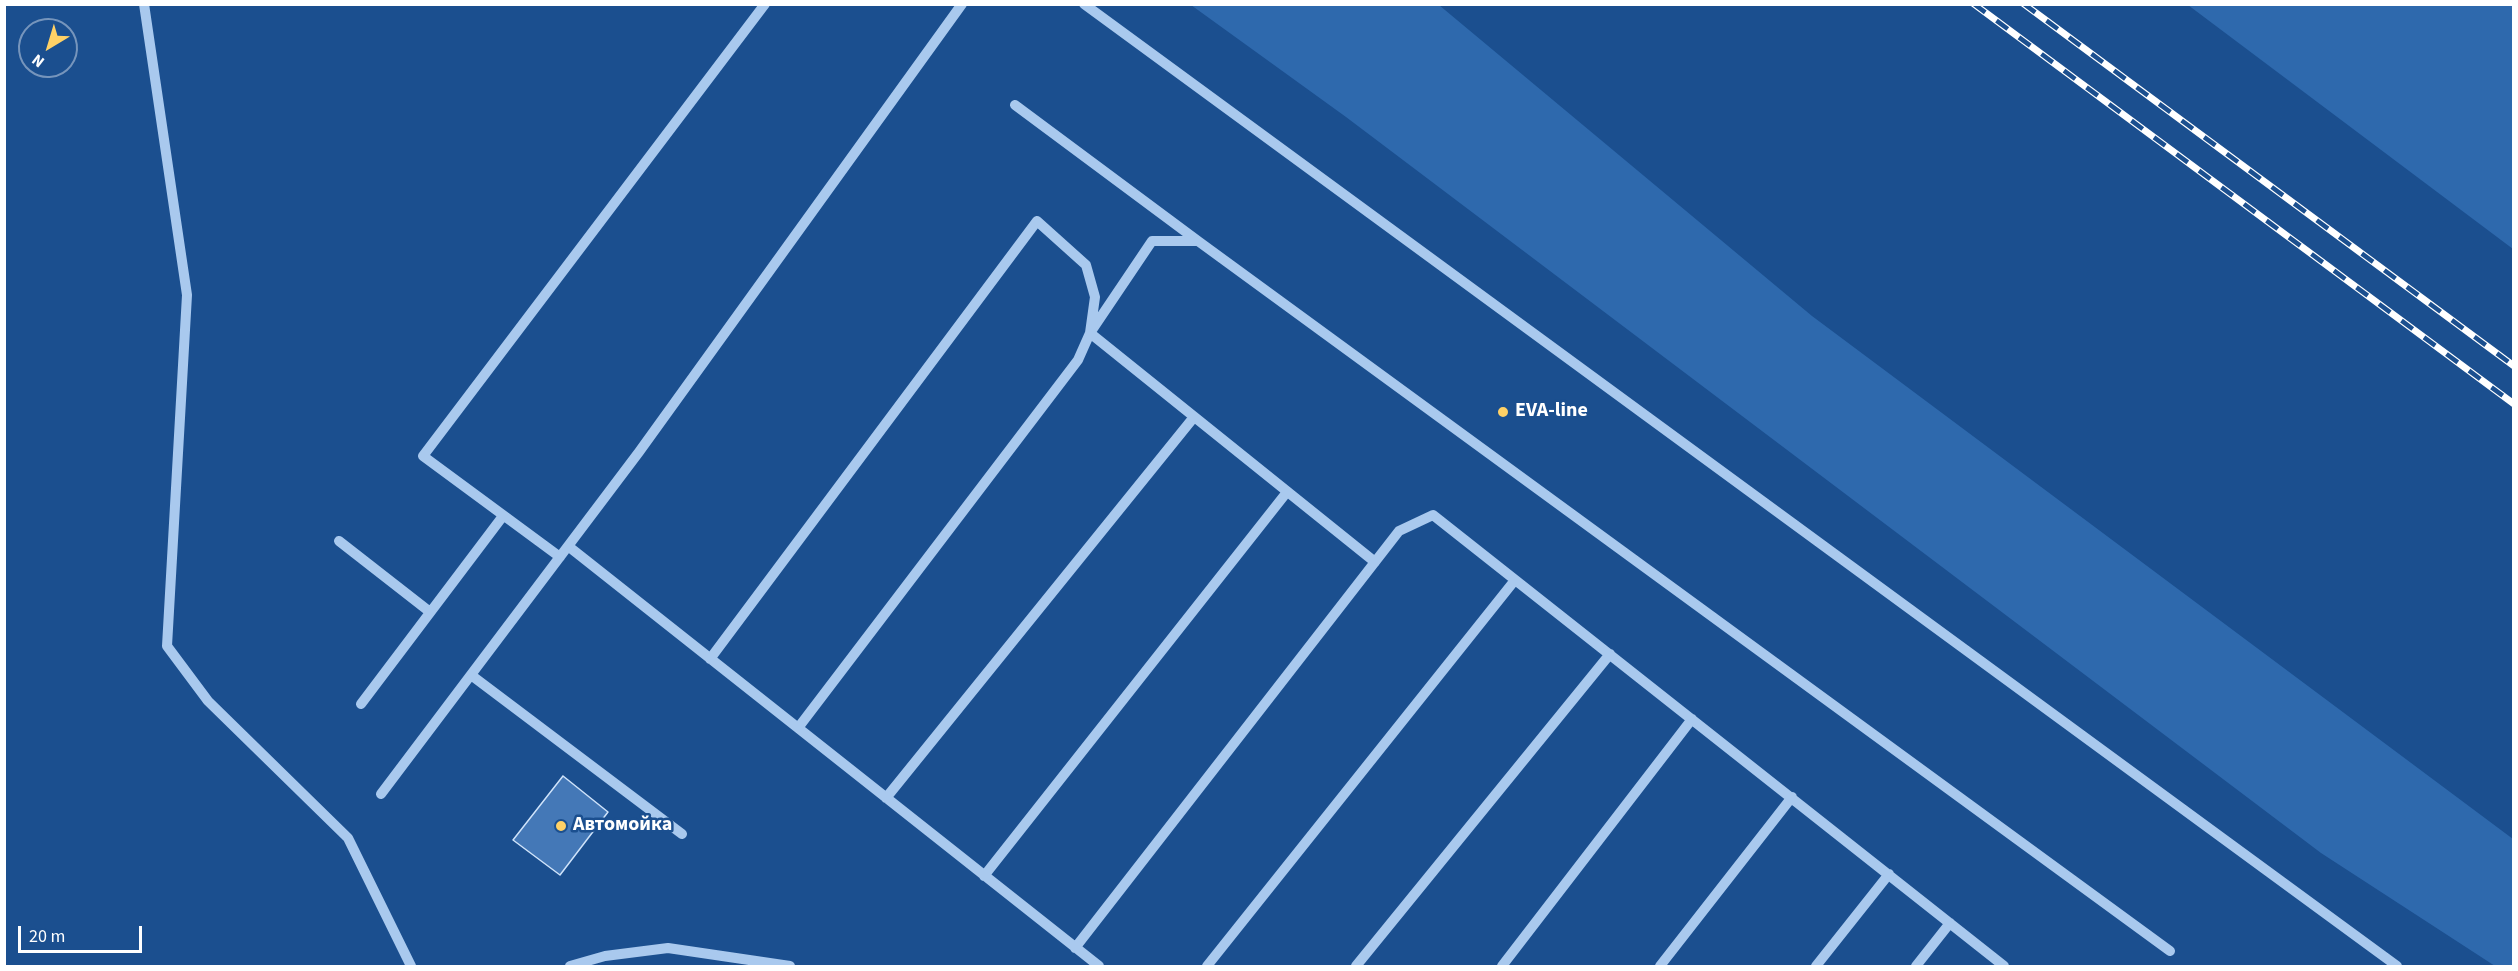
<!DOCTYPE html>
<meta charset="utf-8">
<style>
body{margin:0}
#map{position:relative;width:2518px;height:971px;overflow:hidden;background:#1b4f8f;font-family:"Source Sans 3",sans-serif}
canvas{display:block}
.frame{position:absolute;inset:0;border:6px solid #fff;pointer-events:none}
.north{position:absolute;left:18px;top:18px;width:60px;height:60px;box-sizing:border-box;background:#1b4f8f;border:2px solid #7695bc;border-radius:50%;rotate:218deg;font-size:16px;font-weight:700;line-height:24px;text-align:center;color:#fff}
.north::after{content:'';display:block;margin:auto;width:21px;height:27px;background:#ffd166;clip-path:polygon(50% 0,100% 100%,50% 72%,0 100%)}
.scale{position:absolute;left:18px;top:926px;width:124px;height:27px;box-sizing:border-box;border:3px solid #fff;border-top:0;padding-left:8px;font-size:18px;line-height:21px;white-space:nowrap;color:#fff;-webkit-text-stroke:4px #1b4f8f;paint-order:stroke}
</style>
<div id="map">
<canvas width="2518" height="971"></canvas>
<div class="frame"></div>
<div class="north">N</div>
<div class="scale">20 m</div>
</div>
<script>
const c = document.querySelector('canvas').getContext('2d');
c.lineJoin = 'round';
function fill(path, color) { c.fillStyle = color; c.fill(path, 'evenodd'); }
const poly = rows => new Path2D(rows.map(r => 'M' + r).join(''));
function trace(path, color, width, dash) { c.strokeStyle = color; c.lineWidth = width; c.lineCap = dash ? 'butt' : 'round'; c.setLineDash(dash || []); c.stroke(path); }
function write(font, color, halo, rows, align = 'center') {
  c.font = font + ' "Source Sans 3",sans-serif'; c.lineWidth = 5; c.setLineDash([]); c.textBaseline = 'middle'; c.strokeStyle = halo; c.fillStyle = color; for (const [text, x, y, turn = 0] of rows) {
    c.save(); c.translate(x, y); c.rotate((+turn || 0) * Math.PI / 180); c.textAlign = isNaN(turn) ? turn : align; if (halo) c.strokeText(text, 0, 0); c.fillText(text, 0, 0); c.restore();
  }
}
fill(poly([
 [1191,5,1439,5,1812,316,2513,839,2513,966,2495,966,2321,853,1346,117],
 [2188,5,2513,5,2513,249]
]), '#2e69ad');
const building = poly([
 [563,776,608,812,560,875,513,840,563,776]
]);
fill(building, '#4478b7');
trace(building, '#cfe3fa', 1.5);
trace(poly([
 [144,4,187,295,167,646,208,701,348,838,411,966],
 [1084,4,2397,966],
 [1015,105,1198,241],
 [339,541,430,612],
 [568,546,1099,966],
 [560,557,423,456,765,4],
 [1375,562,1090,333,1152,241,1198,241,2170,951],
 [710,659,1037,221,1086,265,1095,297,1090,333,1078,360,798,728],
 [471,675,682,834],
 [361,704,503,516],
 [381,794,639,452,962,4],
 [886,798,1194,417],
 [984,876,1287,492],
 [1075,948,1399,531,1433,515,2004,966],
 [570,966,605,956,668,948,790,966],
 [1207,966,1515,580],
 [1356,966,1610,654],
 [1502,966,1692,719],
 [1660,966,1792,797],
 [1816,966,1889,874],
 [1916,966,1950,923]
]), '#a9c9ee', 10);
const rail = poly([
 [1974,4,2514,404],
 [2024,4,2514,366]
]);
trace(rail, '#fff', 7);
trace(rail, '#1b4f8f', 4.5, [14]);
for (const [x, y, r, color] of [
 [1503,412,6,"#ffd166"],
 [561,826,6,"#ffd166"]
]) { const dot = new Path2D(); dot.arc(x, y, r, 0, 2 * Math.PI); c.fillStyle = color; c.fill(dot); trace(dot, '#1b4f8f', 2); }
write('bold 20px', '#fff', '#1b4f8f', [
 ["EVA-line",1515,412],
 ["Автомойка",573,826]
], 'left');
</script>
